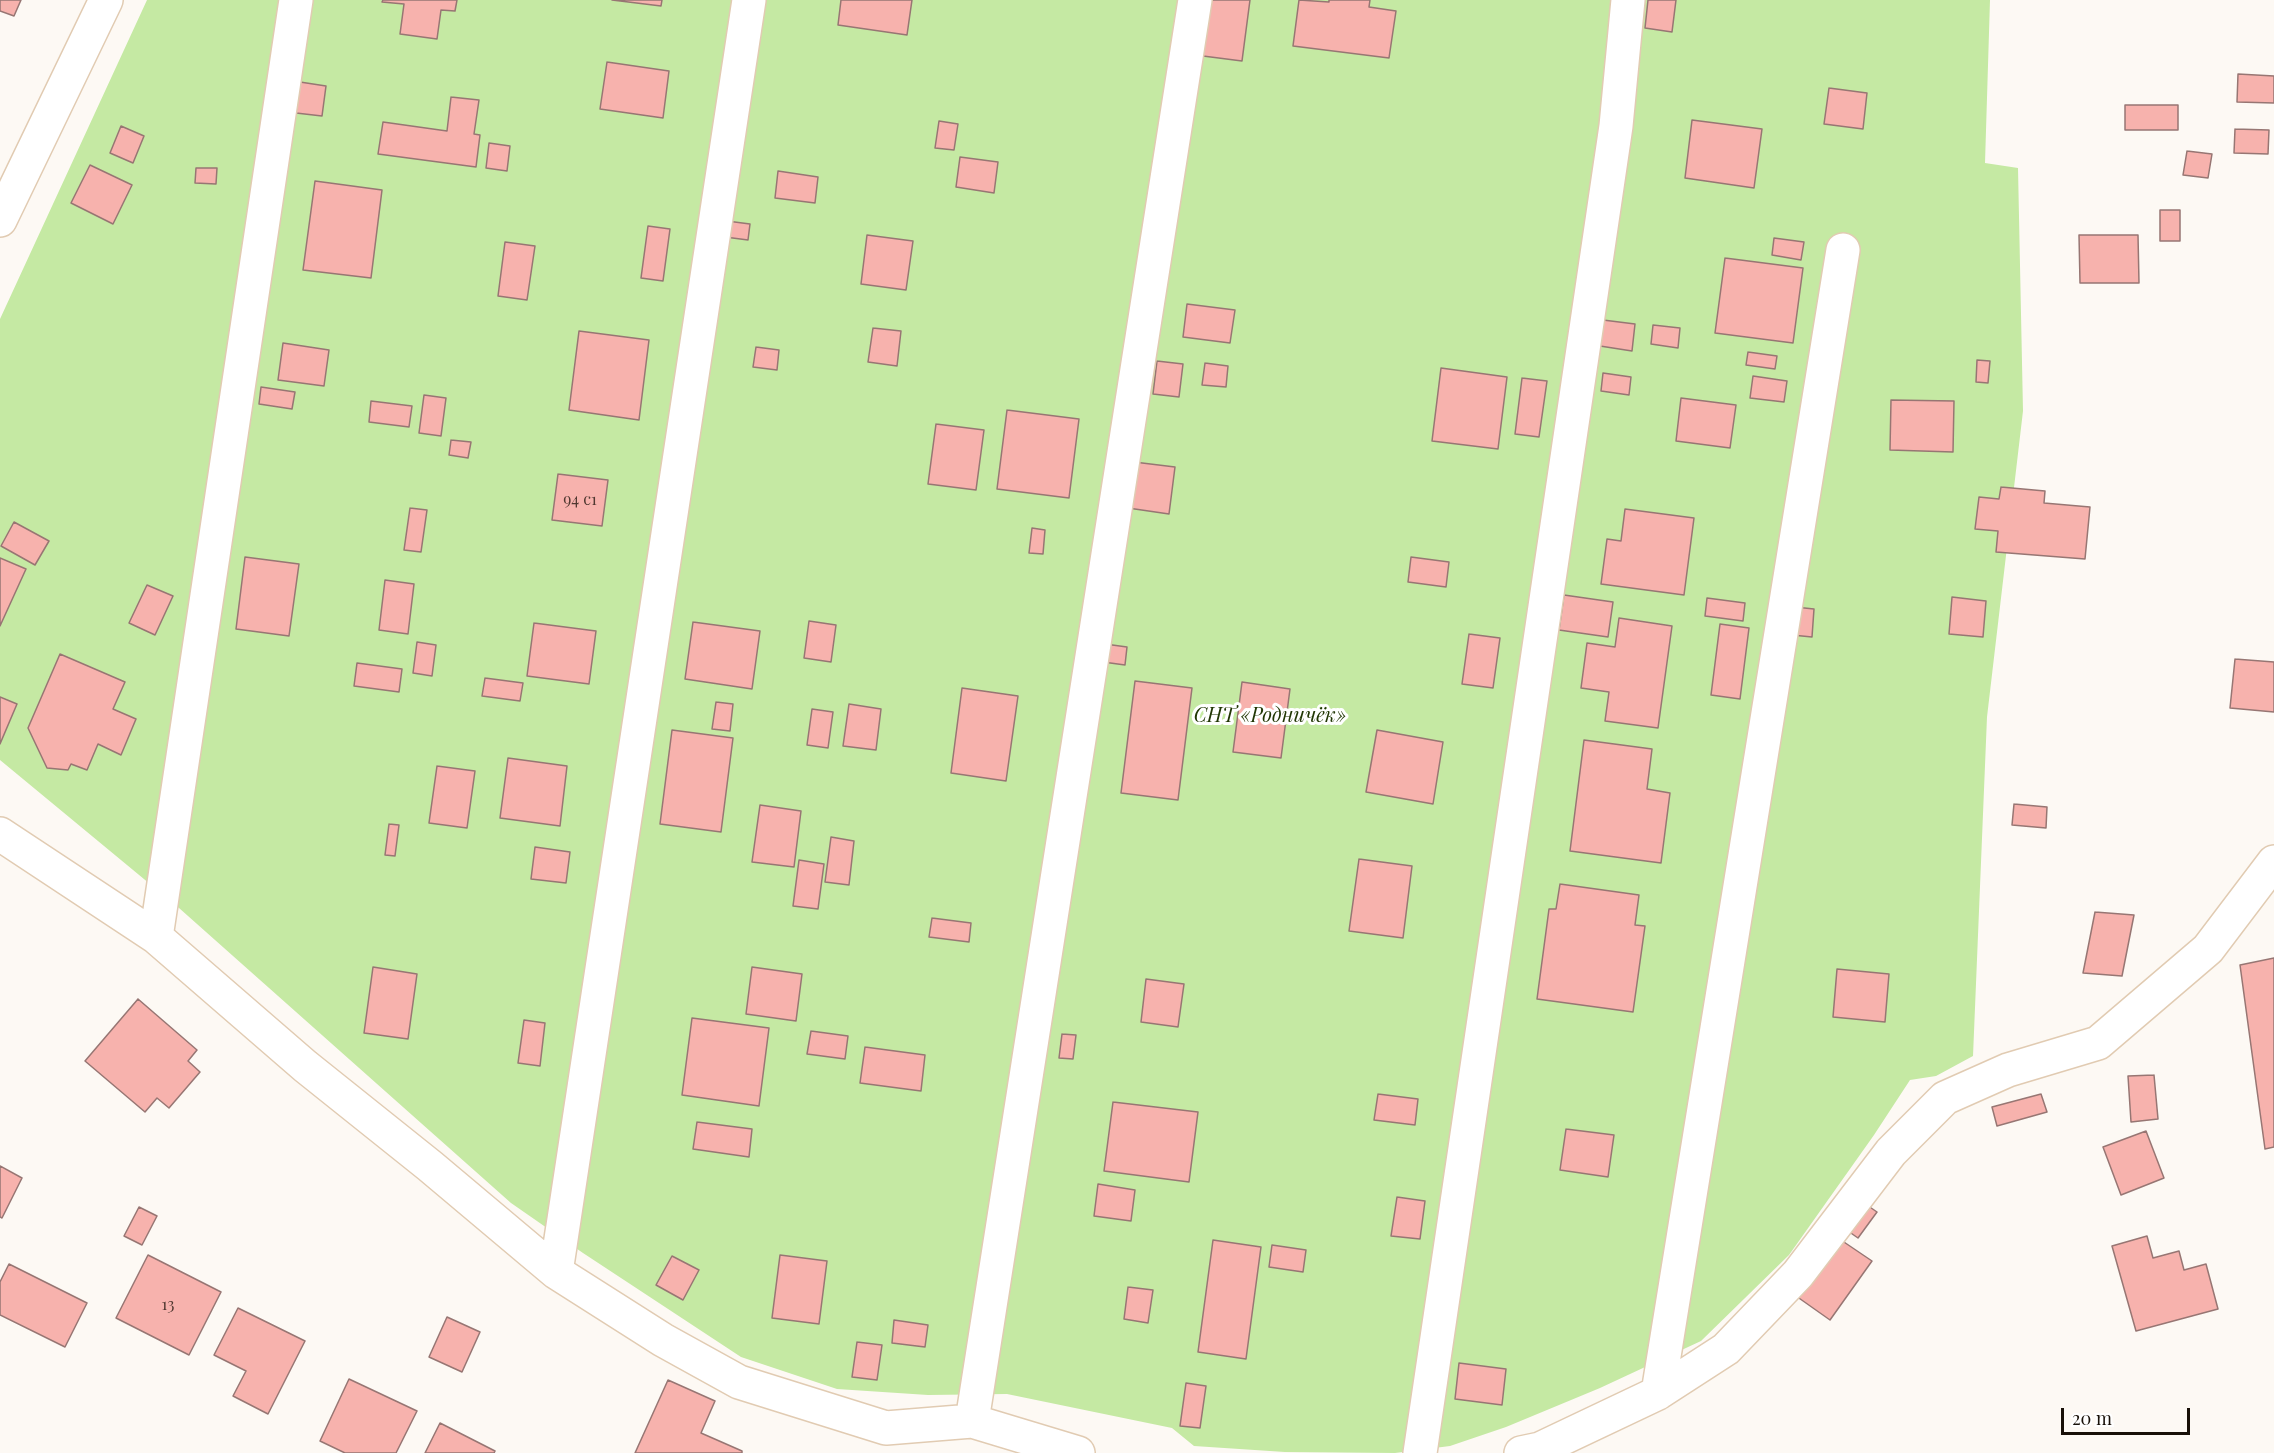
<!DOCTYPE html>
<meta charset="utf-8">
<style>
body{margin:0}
#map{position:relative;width:2274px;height:1453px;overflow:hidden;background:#fdf9f4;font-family:"Playfair Display",serif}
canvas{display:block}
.scale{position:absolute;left:2061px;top:1408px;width:129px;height:27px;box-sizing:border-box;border:3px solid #181008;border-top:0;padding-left:8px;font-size:18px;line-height:21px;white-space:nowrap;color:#181008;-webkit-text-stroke:4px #fff;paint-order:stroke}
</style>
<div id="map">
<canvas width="2274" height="1453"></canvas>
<div class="scale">20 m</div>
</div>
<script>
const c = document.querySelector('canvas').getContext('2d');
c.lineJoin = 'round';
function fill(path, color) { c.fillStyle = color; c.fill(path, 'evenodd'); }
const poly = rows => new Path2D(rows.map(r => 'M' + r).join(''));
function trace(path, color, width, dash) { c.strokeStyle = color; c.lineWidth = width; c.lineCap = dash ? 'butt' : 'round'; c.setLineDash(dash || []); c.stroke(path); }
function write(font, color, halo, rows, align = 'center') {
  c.font = font + ' "Playfair Display",serif'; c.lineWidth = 6; c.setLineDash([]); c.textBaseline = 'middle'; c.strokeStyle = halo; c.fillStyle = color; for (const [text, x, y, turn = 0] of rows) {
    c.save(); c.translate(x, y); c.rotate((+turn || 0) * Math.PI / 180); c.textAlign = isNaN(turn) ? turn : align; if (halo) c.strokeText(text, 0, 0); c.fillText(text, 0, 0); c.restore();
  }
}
fill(poly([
 [147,0,1990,0,1985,163,2018,168,2023,411,1987,717,1973,1056,1936,1076,1910,1080,1874,1135,1789,1255,1701,1341,1600,1388,1506,1427,1450,1446,1395,1453,1285,1452,1194,1446,1172,1428,1007,1394,928,1395,837,1389,741,1357,583,1253,511,1203,179,908,0,760,0,319]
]), '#c5e9a3');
const building = poly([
 [0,0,21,0,14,16,0,11,0,0],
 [383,0,457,0,455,11,441,10,437,39,400,34,404,4,382,2,383,0],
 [612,0,662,0,661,6,612,0],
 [841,0,912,0,907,35,838,25,841,0],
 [1210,0,1250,0,1242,61,1203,56,1210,0],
 [1299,0,1329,2,1329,0,1370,0,1369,7,1396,11,1389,58,1293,46,1299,0],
 [1648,0,1676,0,1672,32,1645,28,1648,0],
 [607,62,669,71,663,118,600,109,607,62],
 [2238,74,2274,76,2274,103,2237,102,2238,74],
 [300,82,326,86,322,116,296,113,300,82],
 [1829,88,1867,93,1863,129,1824,124,1829,88],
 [451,97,479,100,474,134,480,135,476,167,378,154,383,122,447,131,451,97],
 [2125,105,2178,105,2178,130,2125,130,2125,105],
 [1692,120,1762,129,1754,188,1685,178,1692,120],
 [939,121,958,124,954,150,935,148,939,121],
 [121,126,144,136,133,163,110,153,121,126],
 [2235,129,2269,130,2268,154,2234,153,2235,129],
 [489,143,510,146,507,171,486,168,489,143],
 [2187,151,2212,154,2208,178,2183,175,2187,151],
 [960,157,998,162,994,193,956,187,960,157],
 [90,165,132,185,113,224,71,203,90,165],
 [196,168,217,168,216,184,195,183,196,168],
 [778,171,818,177,815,203,775,198,778,171],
 [315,181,382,190,371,278,303,270,315,181],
 [2160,210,2180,210,2180,241,2160,241,2160,210],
 [727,221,750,224,748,240,725,237,727,221],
 [648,226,670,229,663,281,641,278,648,226],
 [867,235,913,241,906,290,861,284,867,235],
 [2079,235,2138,235,2139,283,2080,283,2079,235],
 [1774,238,1804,242,1801,260,1772,255,1774,238],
 [505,242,535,246,527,300,498,296,505,242],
 [1725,258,1803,268,1793,343,1715,333,1725,258],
 [1187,304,1235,310,1230,343,1183,337,1187,304],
 [1603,320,1635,324,1632,351,1600,346,1603,320],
 [1653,325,1680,328,1678,348,1651,344,1653,325],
 [873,328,901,331,897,366,868,362,873,328],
 [579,331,649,340,639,420,569,410,579,331],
 [283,343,329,350,324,386,278,380,283,343],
 [756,347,779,350,777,370,753,367,756,347],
 [1748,352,1777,356,1775,369,1746,365,1748,352],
 [1977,360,1990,361,1988,383,1976,382,1977,360],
 [1157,361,1183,364,1179,397,1153,394,1157,361],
 [1205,363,1228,366,1226,387,1202,385,1205,363],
 [1441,368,1507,377,1498,449,1432,441,1441,368],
 [1603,373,1631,377,1629,395,1601,391,1603,373],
 [1753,376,1787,381,1784,402,1750,398,1753,376],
 [1522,378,1547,381,1539,437,1515,434,1522,378],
 [261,387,295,392,292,409,259,404,261,387],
 [424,395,446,398,441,436,419,433,424,395],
 [1681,398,1736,405,1730,448,1676,441,1681,398],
 [1891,400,1954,401,1953,452,1890,450,1891,400],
 [371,401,412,406,409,427,369,422,371,401],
 [1007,410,1079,419,1069,498,997,489,1007,410],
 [936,424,984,430,976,490,928,484,936,424],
 [451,440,471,442,468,458,449,455,451,440],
 [1134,462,1175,467,1169,514,1128,508,1134,462],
 [558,474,608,480,602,526,552,520,558,474],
 [2001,487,2045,491,2044,503,2090,507,2085,559,1996,552,1998,531,1975,529,1979,497,1999,499,2001,487],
 [410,508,427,510,421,552,404,550,410,508],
 [1625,509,1694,518,1684,595,1601,584,1607,539,1621,541,1625,509],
 [14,522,49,541,35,565,1,546,14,522],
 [1032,528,1045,530,1043,554,1029,553,1032,528],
 [245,557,299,564,289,636,236,629,245,557],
 [1411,557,1449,562,1446,587,1408,582,1411,557],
 [0,558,26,569,0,626,0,558],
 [385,580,414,584,408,634,379,630,385,580],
 [147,585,173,596,155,635,129,623,147,585],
 [1564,595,1613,602,1608,637,1559,630,1564,595],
 [1952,597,1986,601,1983,637,1949,634,1952,597],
 [1707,598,1745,603,1743,621,1705,616,1707,598],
 [1795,607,1814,609,1812,637,1792,635,1795,607],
 [1619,618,1672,626,1658,728,1605,721,1609,692,1581,688,1587,643,1615,647,1619,618],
 [809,621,836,625,831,662,804,658,809,621],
 [693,622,760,631,752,689,685,679,693,622],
 [534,623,596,631,589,684,527,676,534,623],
 [1720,624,1749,628,1740,699,1711,695,1720,624],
 [1469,634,1500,638,1493,688,1462,684,1469,634],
 [417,642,436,645,432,676,413,673,417,642],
 [1105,644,1127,647,1125,665,1103,662,1105,644],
 [60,654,125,682,113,709,136,719,121,755,98,744,87,770,71,764,68,770,47,768,28,728,60,654],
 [2235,659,2274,662,2274,712,2230,708,2235,659],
 [357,663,402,669,399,692,354,686,357,663],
 [485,678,523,683,520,701,482,696,485,678],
 [1135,681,1192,688,1178,800,1121,793,1135,681],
 [1242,682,1290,689,1281,758,1233,752,1242,682],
 [962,688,1018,696,1006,781,951,773,962,688],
 [0,697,17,704,0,744,0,697],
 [716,702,733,704,730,731,712,729,716,702],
 [849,704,881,709,876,750,843,746,849,704],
 [812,709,833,712,828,748,807,745,812,709],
 [672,730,733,738,721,832,660,824,672,730],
 [1377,730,1443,742,1433,804,1366,792,1377,730],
 [1584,740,1652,749,1647,789,1670,793,1661,863,1570,851,1584,740],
 [508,758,567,766,560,826,500,818,508,758],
 [437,766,475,771,467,828,429,823,437,766],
 [2014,804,2047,807,2046,828,2012,825,2014,804],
 [760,805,801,811,794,867,752,862,760,805],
 [389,824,399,825,395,856,385,855,389,824],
 [831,837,854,841,849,885,825,882,831,837],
 [535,847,570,852,566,883,531,879,535,847],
 [1359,859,1412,866,1403,938,1349,931,1359,859],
 [799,860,824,864,818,909,793,906,799,860],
 [1560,884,1639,895,1635,925,1645,926,1633,1012,1537,999,1549,909,1556,909,1560,884],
 [2095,912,2134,915,2122,976,2083,973,2095,912],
 [932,918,971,923,969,942,929,937,932,918],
 [2274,958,2274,1147,2265,1149,2240,965,2274,958],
 [373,967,417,974,408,1039,364,1033,373,967],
 [752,967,802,974,796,1021,746,1014,752,967],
 [1837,969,1889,974,1885,1022,1833,1017,1837,969],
 [1146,979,1184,984,1178,1027,1141,1022,1146,979],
 [138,999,197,1050,188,1061,200,1072,169,1108,157,1098,145,1112,85,1061,138,999],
 [692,1018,769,1028,759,1106,682,1095,692,1018],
 [524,1020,545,1023,540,1066,518,1063,524,1020],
 [811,1031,848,1036,845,1059,807,1054,811,1031],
 [1062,1034,1076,1035,1073,1059,1059,1058,1062,1034],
 [865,1047,925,1055,921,1091,860,1083,865,1047],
 [2154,1075,2158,1119,2131,1122,2128,1076,2154,1075],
 [1378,1094,1418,1099,1415,1125,1374,1120,1378,1094],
 [2041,1094,2047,1112,1997,1126,1992,1107,2041,1094],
 [1113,1102,1198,1112,1189,1182,1104,1171,1113,1102],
 [697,1122,752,1129,749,1157,693,1149,697,1122],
 [1566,1129,1614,1135,1608,1177,1560,1170,1566,1129],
 [2146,1131,2164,1178,2121,1195,2103,1147,2146,1131],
 [0,1166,22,1178,2,1218,0,1217,0,1166],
 [1098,1184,1135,1190,1131,1221,1094,1216,1098,1184],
 [1397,1197,1425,1201,1420,1239,1391,1236,1397,1197],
 [1864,1203,1877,1212,1858,1238,1845,1229,1864,1203],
 [139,1207,157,1216,142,1245,124,1236,139,1207],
 [2147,1236,2153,1258,2179,1251,2184,1270,2206,1264,2218,1309,2136,1331,2112,1246,2147,1236],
 [1838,1238,1872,1261,1830,1320,1796,1296,1838,1238],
 [1213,1240,1261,1247,1246,1359,1198,1352,1213,1240],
 [1272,1245,1306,1250,1303,1272,1269,1267,1272,1245],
 [148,1255,221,1292,189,1355,116,1318,148,1255],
 [780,1255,827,1261,819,1324,772,1318,780,1255],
 [672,1256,699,1270,683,1300,656,1285,672,1256],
 [9,1264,87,1303,65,1347,0,1315,0,1282,9,1264],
 [1128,1287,1153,1290,1148,1323,1124,1319,1128,1287],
 [238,1308,305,1341,268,1414,233,1396,246,1371,214,1355,238,1308],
 [447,1317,480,1332,462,1372,429,1357,447,1317],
 [894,1320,928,1325,925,1347,892,1343,894,1320],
 [857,1342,882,1345,877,1380,852,1377,857,1342],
 [1459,1363,1506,1369,1502,1405,1455,1399,1459,1363],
 [349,1379,417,1411,396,1453,345,1453,320,1441,349,1379],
 [668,1380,715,1401,701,1433,742,1451,742,1453,635,1453,668,1380],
 [1186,1383,1206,1386,1200,1428,1180,1426,1186,1383],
 [440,1423,495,1451,494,1453,425,1453,440,1423]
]);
fill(building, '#f7b2ad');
trace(building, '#977673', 1.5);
const street = poly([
 [0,220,106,0],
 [0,834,156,937,305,1066,430,1166,556,1272,663,1340,739,1382,886,1428,972,1421,1078,1453],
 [156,937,296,0],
 [556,1272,749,0],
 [1658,1393,1843,250],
 [972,1421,1195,0],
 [1420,1453,1616,126,1628,0],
 [1521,1453,1540,1449,1658,1393,1726,1349,1798,1274,1891,1152,1945,1098,2008,1070,2098,1043,2208,949,2274,862]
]);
trace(street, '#e1cbb2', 36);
trace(street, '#fff', 33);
write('16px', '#503831', null, [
 ["94 с1",580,500],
 ["13",168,1305]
]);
write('italic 20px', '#213704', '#fff', [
 ["СНТ «Родничёк»",1270,716]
]);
</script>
